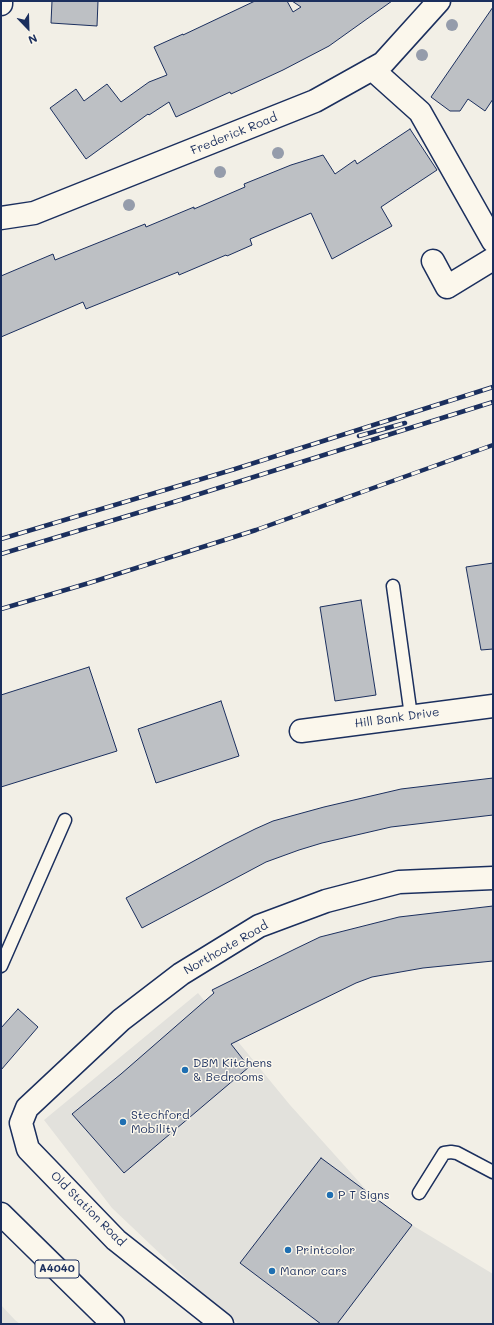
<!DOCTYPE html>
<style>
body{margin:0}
#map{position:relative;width:494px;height:1325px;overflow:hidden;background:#f2efe6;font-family:Mali,sans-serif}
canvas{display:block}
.frame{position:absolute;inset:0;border:2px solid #1b2f5e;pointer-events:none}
.north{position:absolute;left:8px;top:8px;width:40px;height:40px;-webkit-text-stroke:3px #fbf7ec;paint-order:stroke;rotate:157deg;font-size:11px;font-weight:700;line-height:16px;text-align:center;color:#1b2f5e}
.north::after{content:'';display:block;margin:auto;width:14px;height:18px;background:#1b2f5e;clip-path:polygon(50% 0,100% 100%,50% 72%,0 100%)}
</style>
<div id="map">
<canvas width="494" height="1325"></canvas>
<div class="frame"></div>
<div class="north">N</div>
</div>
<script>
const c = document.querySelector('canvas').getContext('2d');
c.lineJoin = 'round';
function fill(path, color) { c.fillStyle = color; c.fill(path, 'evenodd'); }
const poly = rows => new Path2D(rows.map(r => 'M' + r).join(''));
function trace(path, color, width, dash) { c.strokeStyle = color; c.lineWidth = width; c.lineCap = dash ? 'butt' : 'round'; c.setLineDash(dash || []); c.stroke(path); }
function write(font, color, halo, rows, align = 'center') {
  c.font = font + ' Mali,sans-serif'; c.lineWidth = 3; c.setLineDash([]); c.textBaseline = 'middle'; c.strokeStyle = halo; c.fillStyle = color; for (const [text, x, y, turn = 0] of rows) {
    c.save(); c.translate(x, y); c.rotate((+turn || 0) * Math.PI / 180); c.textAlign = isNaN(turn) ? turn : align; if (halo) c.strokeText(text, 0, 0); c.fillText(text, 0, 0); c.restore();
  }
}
fill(poly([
 [198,993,290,1105,369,1193,412,1225,493,1274,493,1324,239,1324,210,1301,112,1208,44,1120],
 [1,1305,15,1320,20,1324,1,1324]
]), '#e2e1dc');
const building = poly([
 [52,1,98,1,97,26,51,23,52,1],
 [255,1,287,1,293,12,301,7,292,1,392,1,329,46,283,70,231,94,230,92,176,117,169,102,149,115,148,114,86,159,50,108,76,89,84,101,107,84,121,102,149,82,167,75,154,47,183,34,183,35,255,1],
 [493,7,493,99,485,111,468,99,460,111,450,111,431,97,493,7],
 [410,129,437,170,381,207,392,226,332,259,311,213,250,239,252,245,227,256,226,255,179,275,178,272,86,309,83,302,1,337,1,276,53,254,55,260,145,224,146,227,194,207,194,209,245,187,244,184,291,165,323,155,335,174,355,160,357,164,410,129],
 [493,563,493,649,481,650,466,567,493,563],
 [361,600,376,695,335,701,320,607,361,600],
 [89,667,117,751,1,787,1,695,89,667],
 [221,701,239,756,156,783,138,729,221,701],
 [493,778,493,815,391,827,322,843,299,850,266,862,142,928,126,898,225,844,255,829,273,821,324,807,401,789,493,778],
 [493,906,493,961,423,968,372,977,356,983,231,1044,249,1067,124,1173,72,1114,121,1074,214,993,212,990,295,949,320,937,399,917,493,906],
 [18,1009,38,1027,1,1070,1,1028,18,1009],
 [321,1158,412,1225,337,1324,321,1324,240,1263,321,1158]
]);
fill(building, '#bdc0c4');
trace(building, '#1b2f5e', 1);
const service = poly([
 [393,586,411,716],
 [1,966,65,820],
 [419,1193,444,1153,451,1152,457,1153,493,1172]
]);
const minor = poly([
 [1,4,1,1],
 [372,69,420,112,493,241],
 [1,218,34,213,315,101,383,63,439,1],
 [433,261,447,287,493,259],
 [301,731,493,706],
 [222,1324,116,1240,28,1149,21,1123,27,1108,121,1020,181,974,259,926,326,901,399,882,493,878]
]);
const primary = poly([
 [1,1214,113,1324]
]);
trace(service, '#1b2f5e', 15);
trace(minor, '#1b2f5e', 25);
trace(primary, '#1b2f5e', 25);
trace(service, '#fbf7ec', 12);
trace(minor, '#fbf7ec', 22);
trace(primary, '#fbf7ec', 22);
const rail = poly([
 [359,436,405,423],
 [1,539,235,469,493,387],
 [1,554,177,501,493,402],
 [1,609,89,583,256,530,493,445]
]);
trace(rail, '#1b2f5e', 4.5);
trace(rail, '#fbf7ec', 3, [9]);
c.fillStyle = '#959cab';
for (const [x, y] of [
 [452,25],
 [422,55],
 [278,153],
 [220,172],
 [129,205]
]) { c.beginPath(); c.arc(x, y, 6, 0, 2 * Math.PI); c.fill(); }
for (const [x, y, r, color] of [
 [185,1070,4,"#1f6fb2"],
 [123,1122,4,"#1f6fb2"],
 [330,1195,4,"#1f6fb2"],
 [288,1250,4,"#1f6fb2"],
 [272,1271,4,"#1f6fb2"]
]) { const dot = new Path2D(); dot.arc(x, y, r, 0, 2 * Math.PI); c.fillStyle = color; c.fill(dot); trace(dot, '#fbf7ec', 1.5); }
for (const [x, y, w] of [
 [57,1269,44]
]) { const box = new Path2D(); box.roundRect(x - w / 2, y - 9, w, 18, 3); c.fillStyle = '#fbf7ec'; c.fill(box); trace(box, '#1b2f5e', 1); }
write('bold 11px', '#1b2f5e', null, [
 ["A4040",57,1269]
]);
write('12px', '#1b2f5e', '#fbf7ec', [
 ["Frederick Road",234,134,-22],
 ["Hill Bank Drive",397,718,-8],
 ["Northcote Road",226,948,-30],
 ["Old Station Road",88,1209,45]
]);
write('12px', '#1b2f5e', '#fbf7ec', [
 ["DBM Kitchens",193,1063],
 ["& Bedrooms",193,1077],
 ["Stechford",131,1115],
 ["Mobility",131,1129],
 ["P T Signs",338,1195],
 ["Printcolor",296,1250],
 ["Manor cars",280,1271]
], 'left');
</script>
